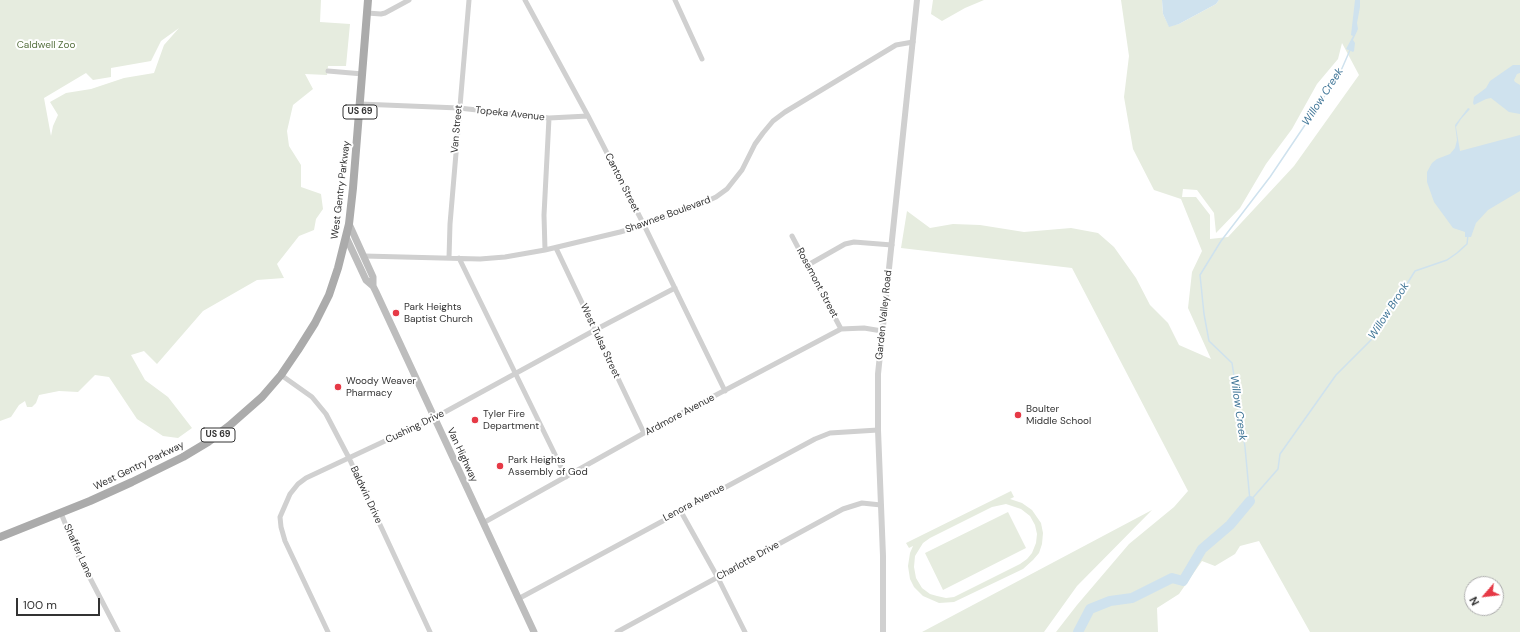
<!DOCTYPE html>
<style>
body{margin:0}
#map{position:relative;width:1520px;height:632px;overflow:hidden;background:#fff;font-family:"DM Sans",sans-serif}
canvas{display:block}
.north{position:absolute;left:1464px;top:576px;width:40px;height:40px;box-sizing:border-box;background:#fff;border:1px solid #adadad;border-radius:50%;rotate:242deg;font-size:11px;font-weight:700;line-height:16px;text-align:center;color:#333}
.north::after{content:'';display:block;margin:auto;width:14px;height:18px;background:#e63946;clip-path:polygon(50% 0,100% 100%,50% 72%,0 100%)}
.scale{position:absolute;left:16px;top:598px;width:84px;height:18px;box-sizing:border-box;border:2px solid #333;border-top:0;padding-left:5px;font-size:12px;line-height:14px;white-space:nowrap;color:#333;-webkit-text-stroke:3px #fff;paint-order:stroke}
</style>
<div id="map">
<canvas width="1520" height="632"></canvas>
<div class="north">N</div>
<div class="scale">100 m</div>
</div>
<script>
const c = document.querySelector('canvas').getContext('2d');
c.lineJoin = 'round';
function fill(path, color) { c.fillStyle = color; c.fill(path, 'evenodd'); }
const poly = rows => new Path2D(rows.map(r => 'M' + r).join(''));
function trace(path, color, width, dash) { c.strokeStyle = color; c.lineWidth = width; c.lineCap = dash ? 'butt' : 'round'; c.setLineDash(dash || []); c.stroke(path); }
function write(font, color, halo, rows, align = 'center') {
  c.font = font + ' "DM Sans",sans-serif'; c.lineWidth = 4; c.setLineDash([]); c.textBaseline = 'middle'; c.strokeStyle = halo; c.fillStyle = color; for (const [text, x, y, turn = 0] of rows) {
    c.save(); c.translate(x, y); c.rotate((+turn || 0) * Math.PI / 180); c.textAlign = isNaN(turn) ? turn : align; if (halo) c.strokeText(text, 0, 0); c.fillText(text, 0, 0); c.restore();
  }
}
fill(poly([
 [0,0,321,0,320,22,350,24,346,66,328,66,327,75,305,74,313,89,293,105,287,131,289,146,301,165,301,187,321,194,323,209,316,219,314,230,299,236,277,264,284,278,257,280,203,311,157,364,144,351,131,355,145,380,168,397,192,428,178,438,163,436,137,419,109,377,95,375,78,392,59,391,39,395,36,403,32,407,27,407,25,401,19,405,11,417,0,421],
 [179,28,164,45,154,73,124,78,91,89,66,93,50,102,58,115,53,126,51,136,44,98,86,73,93,80,111,77,111,68,151,61,161,41],
 [933,0,984,0,965,8,942,21,931,14],
 [1121,0,1162,0,1163,14,1169,26,1179,24,1216,4,1219,0,1520,0,1520,632,1310,632,1259,541,1240,546,1235,554,1215,566,1202,561,1179,594,1157,608,1158,632,1056,632,1077,605,1129,544,1174,507,1188,491,1072,268,901,248,907,211,930,228,953,224,980,225,1024,232,1071,228,1098,233,1114,247,1136,278,1150,305,1168,323,1179,345,1211,359,1188,308,1192,272,1202,251,1181,199,1154,190,1133,149,1124,97,1129,56],
 [1342,43,1359,75,1294,166,1228,237,1210,239,1210,215,1196,197,1182,197,1183,189,1197,190,1214,213,1216,233,1240,208,1266,164,1292,129,1317,84,1338,59],
 [1472,584,1496,584,1496,608,1472,608],
 [1011,491,1014,497,1010,499,1022,503,1032,510,1041,523,1043,533,1042,544,1039,553,1033,560,1023,569,954,602,939,603,923,596,914,587,910,579,908,566,910,553,913,546,909,548,906,543],
 [1006,504,1021,509,1030,516,1035,525,1037,534,1036,543,1032,553,1027,559,1020,564,954,597,946,598,937,596,930,594,922,588,916,578,914,567,915,556,923,543,930,538,992,507],
 [1152,510,1077,586,1044,632,922,632],
 [1008,512,1026,548,943,590,925,553]
]), '#e6ecdf');
fill(poly([
 [1162,0,1219,0,1216,4,1179,24,1169,27,1163,14],
 [1355,0,1360,0,1360,7,1357,23,1358,29,1353,40,1355,43,1354,51,1353,52,1346,49,1353,36,1351,35],
 [1513,65,1520,65,1520,73,1517,74,1514,80,1515,82,1520,85,1520,114,1509,112,1491,98,1486,99,1474,105,1473,103,1474,97,1486,88,1490,81],
 [1468,108,1470,109,1461,119,1456,127,1460,151,1520,135,1520,191,1488,210,1476,223,1471,237,1465,237,1465,232,1453,228,1434,202,1427,182,1427,172,1432,163,1437,159,1450,154,1455,148,1457,140,1455,125]
]), '#cfe2ee');
trace(poly([
 [1250,501,1245,447,1232,363,1209,341,1204,314,1200,275,1221,241,1270,177,1340,73,1350,50],
 [1250,501,1278,469,1280,454,1336,375,1374,337,1415,271,1447,260,1457,253,1467,244,1468,235]
]), '#cfe2ee', 1.5);
trace(poly([
 [1078,632,1090,609,1110,601,1132,598,1172,578,1183,581,1202,549,1230,525,1250,501]
]), '#cfe2ee', 10);
trace(poly([
 [525,0,588,116,644,225,725,391],
 [675,0,702,59],
 [367,13,381,14,385,13,409,0],
 [328,71,363,74],
 [360,104,459,108,549,118,588,116],
 [792,236,841,329],
 [556,248,644,433],
 [545,250,544,215,549,118],
 [364,256,480,259,505,257,545,250,620,232,644,225,703,203,716,197,727,189,742,170,755,144,763,133,773,121,785,112,896,45,913,42],
 [449,258,450,224,469,0],
 [459,258,566,477],
 [808,265,845,244,854,242,892,245],
 [281,375,312,397,326,414,349,458,430,632],
 [680,510,718,578,745,632],
 [61,513,77,553,118,632],
 [483,523,644,433,841,329,864,328,882,331],
 [518,599,815,439,830,433,878,430],
 [328,632,285,541,281,527,280,517,290,494,298,484,306,478,434,418,595,330,675,288],
 [617,632,843,509,862,503,881,505]
]), '#d0d0d0', 5);
trace(poly([
 [883,632,883,556,878,430,878,374,917,0]
]), '#d0d0d0', 6);
trace(poly([
 [349,224,373,277,373,286],
 [346,237,366,280,373,286,376,292,534,632]
]), '#bdbdbd', 7);
trace(poly([
 [0,537,90,501,132,482,183,457,208,442,229,426,262,397,281,375,298,350,315,323,329,295,338,268,349,224,353,188,368,0]
]), '#ababab', 8);
for (const [x, y, r, color] of [
 [396,313,4,"#e63946"],
 [338,387,4,"#e63946"],
 [1018,415,4,"#e63946"],
 [475,420,4,"#e63946"],
 [500,466,4,"#e63946"]
]) { const dot = new Path2D(); dot.arc(x, y, r, 0, 2 * Math.PI); c.fillStyle = color; c.fill(dot); trace(dot, '#fff', 1.5); }
for (const [x, y, w] of [
 [360,112,34],
 [218,435,34]
]) { const box = new Path2D(); box.roundRect(x - w / 2, y - 7, w, 14, 3); c.fillStyle = '#fff'; c.fill(box); trace(box, '#333', 1); }
write('bold 9px', '#333', null, [
 ["US 69",360,112],
 ["US 69",218,435]
]);
write('10px', '#56703f', '#fff', [
 ["Caldwell Zoo",46,45]
]);
write('10px', '#333', '#fff', [
 ["Topeka Avenue",510,114,6],
 ["Van Street",457,129,-85],
 ["Canton Street",622,183,63],
 ["West Gentry Parkway",341,190,-83],
 ["Shawnee Boulevard",668,215,-20],
 ["Rosemont Street",817,283,62],
 ["Garden Valley Road",884,315,-84],
 ["West Tulsa Street",600,341,65],
 ["Ardmore Avenue",680,415,-28],
 ["Cushing Drive",415,427,-26],
 ["Van Highway",462,455,65],
 ["West Gentry Parkway",139,466,-26],
 ["Baldwin Drive",366,495,65],
 ["Lenora Avenue",694,503,-28],
 ["Shaffer Lane",78,551,66],
 ["Charlotte Drive",748,561,-29]
]);
write('10px', '#333', '#fff', [
 ["Park Heights",404,307],
 ["Baptist Church",404,319],
 ["Woody Weaver",346,381],
 ["Pharmacy",346,393],
 ["Boulter",1026,409],
 ["Middle School",1026,421],
 ["Tyler Fire",483,414],
 ["Department",483,426],
 ["Park Heights",508,460],
 ["Assembly of God",508,472]
], 'left');
write('italic 11px', '#3f7597', '#fff', [
 ["Willow Creek",1323,97,-57],
 ["Willow Brook",1389,311,-57],
 ["Willow Creek",1238,408,82]
]);
</script>
